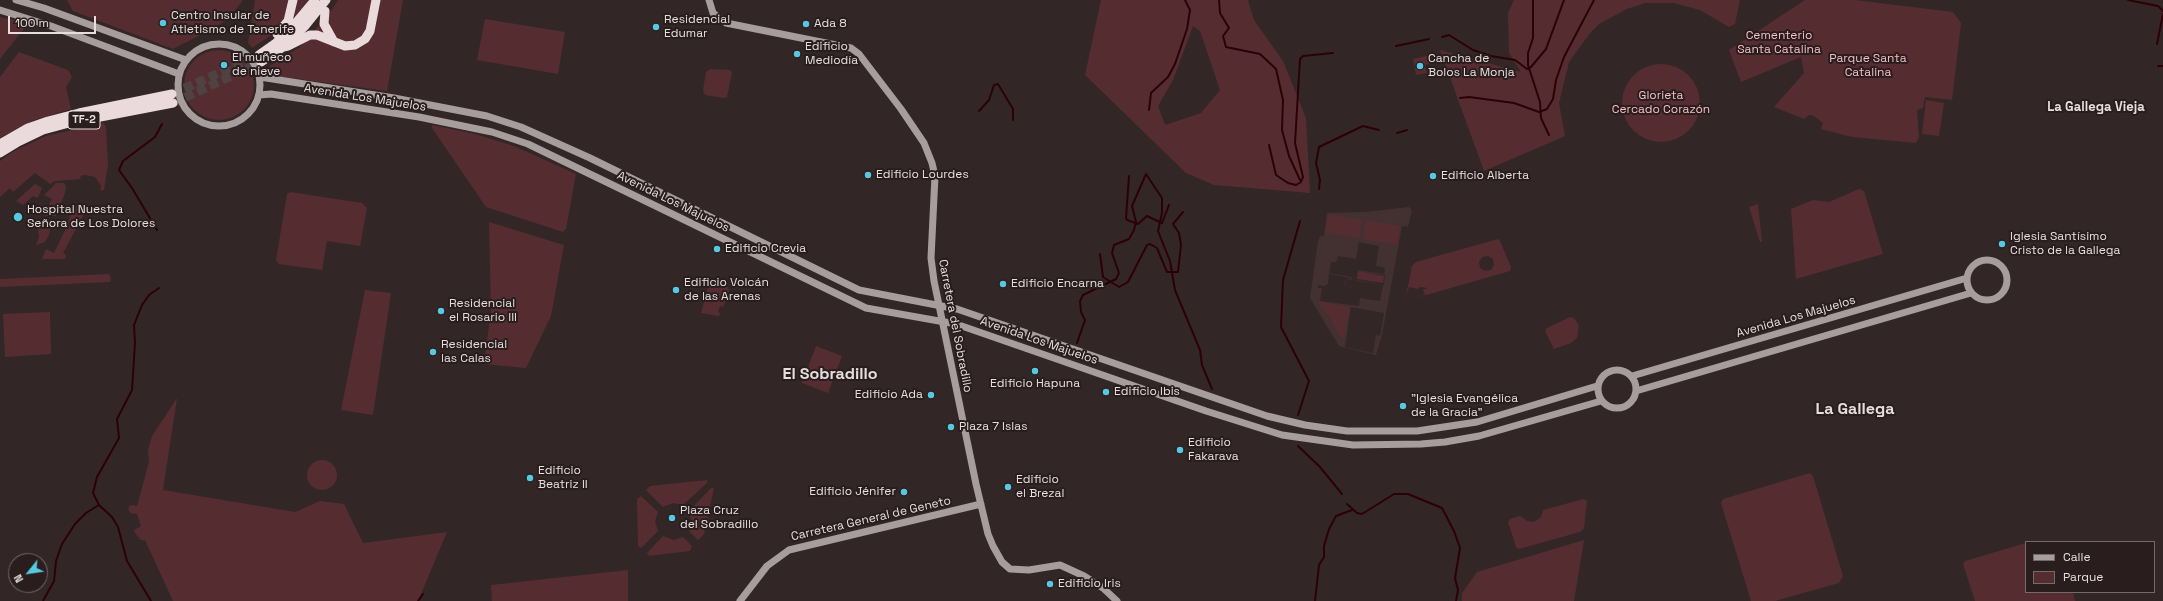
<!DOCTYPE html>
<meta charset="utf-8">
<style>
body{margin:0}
#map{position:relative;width:2163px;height:601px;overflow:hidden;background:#332627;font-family:"Space Grotesk",sans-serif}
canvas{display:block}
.legend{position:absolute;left:2025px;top:541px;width:130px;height:52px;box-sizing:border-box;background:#291d1e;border:1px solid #756a6b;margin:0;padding:5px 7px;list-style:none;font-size:12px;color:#e6dede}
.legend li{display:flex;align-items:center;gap:8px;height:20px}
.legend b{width:20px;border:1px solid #756a6b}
.north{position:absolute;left:8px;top:553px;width:40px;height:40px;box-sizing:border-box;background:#291d1e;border:1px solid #756a6b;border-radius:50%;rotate:240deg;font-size:11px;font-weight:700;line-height:16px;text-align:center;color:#e6dede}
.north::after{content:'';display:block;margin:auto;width:14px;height:18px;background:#56c9e1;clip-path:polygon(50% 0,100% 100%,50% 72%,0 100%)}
.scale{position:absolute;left:8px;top:16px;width:88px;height:18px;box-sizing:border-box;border:2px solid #e6dede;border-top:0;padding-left:5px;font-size:12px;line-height:14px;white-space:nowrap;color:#e6dede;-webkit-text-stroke:3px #291d1e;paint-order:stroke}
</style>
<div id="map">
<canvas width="2163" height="601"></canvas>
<ul class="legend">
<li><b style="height:5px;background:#a89d9d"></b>Calle</li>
<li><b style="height:11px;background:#552d31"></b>Parque</li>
</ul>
<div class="north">N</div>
<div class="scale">100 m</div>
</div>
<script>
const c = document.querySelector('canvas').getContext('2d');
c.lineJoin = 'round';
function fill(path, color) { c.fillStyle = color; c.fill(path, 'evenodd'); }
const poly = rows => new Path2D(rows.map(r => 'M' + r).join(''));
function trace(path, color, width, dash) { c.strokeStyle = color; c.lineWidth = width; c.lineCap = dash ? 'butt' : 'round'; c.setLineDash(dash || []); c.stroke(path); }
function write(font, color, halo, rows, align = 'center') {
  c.font = font + ' "Space Grotesk",sans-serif'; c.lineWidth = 4; c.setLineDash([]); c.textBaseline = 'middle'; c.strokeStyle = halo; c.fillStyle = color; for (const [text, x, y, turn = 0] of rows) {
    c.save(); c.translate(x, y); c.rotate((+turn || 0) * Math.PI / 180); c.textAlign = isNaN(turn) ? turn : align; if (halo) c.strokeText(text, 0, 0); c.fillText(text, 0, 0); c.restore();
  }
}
fill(poly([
 [1409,207,1412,210,1408,227,1402,226,1382,335,1376,355,1339,346,1310,298,1318,241,1320,236,1324,236,1327,213,1365,212],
 [1359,242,1379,246,1376,266,1385,268,1384,274,1358,270,1356,281,1383,285,1380,301,1360,298,1359,306,1320,301,1322,288,1318,288,1318,285,1326,286,1326,284,1350,288,1351,286,1346,285,1346,279,1352,280,1352,277,1329,273,1331,262,1336,262,1338,256,1356,259],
 [1358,271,1385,275,1384,285,1356,280],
 [1329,274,1352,278,1346,279,1345,285,1350,286,1350,288,1328,284],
 [1351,307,1384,313,1380,336,1376,335,1373,353,1345,347]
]), '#433132');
fill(poly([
 [67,0,243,0,231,16,216,27,173,49,73,11],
 [255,0,309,0,296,19,252,48,248,43],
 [338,0,403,0,387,91,269,75,266,68,300,47,329,14],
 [1101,0,1248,0,1254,20,1283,61,1306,118,1310,193,1214,185,1186,173,1085,75],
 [1193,26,1200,31,1220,90,1201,113,1165,125,1158,106,1173,80],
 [1514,0,1740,0,1735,24,1729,27,1700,10,1674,3,1645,3,1627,9,1599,24,1590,33,1569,62,1559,103,1565,136,1484,171,1440,50,1521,72,1509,53,1508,13],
 [1805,0,1855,0,1953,12,1961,23,1952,100,1925,97,1923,108,1917,110,1919,137,1916,143,1852,137,1821,129,1823,123,1814,116,1809,115,1804,119,1774,107,1804,73,1801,57,1741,82,1729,50],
 [0,17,23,22,26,26,0,59],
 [485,19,565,32,558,74,477,60],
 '184 85a35 35 0 1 1 70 0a35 35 0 1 1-70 0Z',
 [19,52,68,70,72,77,66,87,71,109,34,120,0,138,0,77],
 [1430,55,1433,56,1435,62,1425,65,1427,73,1416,75,1413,59],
 '1622 103a39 39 0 1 1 78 0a39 39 0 1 1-78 0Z',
 [710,69,730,70,732,73,727,97,724,98,705,95,703,90,706,72],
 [1926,100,1944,103,1939,136,1922,134],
 [104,123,106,128,108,164,104,190,100,190,101,186,95,177,85,175,80,176,81,179,55,181,50,184,35,173,13,192,10,188,0,197,0,161,12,152,46,136],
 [432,125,475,134,514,146,576,174,566,229,563,232,486,207,432,128],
 [56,183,64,183,66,186,65,193,56,216,46,216,44,213,52,199,44,195],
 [35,184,42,188,38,198,33,196,23,205,16,201],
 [1859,189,1864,191,1883,254,1796,279,1791,209,1813,200,1829,202],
 [290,192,362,203,367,208,360,246,327,241,322,270,279,264,276,260,287,194],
 [1758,204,1762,242,1760,242,1749,207],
 [76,205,84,214,63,253,66,255,65,259,42,259,46,249,54,253,66,228,73,207],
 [1328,214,1362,220,1359,238,1325,233],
 [1366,220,1400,226,1397,245,1363,239],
 [489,222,564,245,551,316,526,368,484,364,491,311],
 [48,227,50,230,49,235,45,242,36,245,39,237,38,228],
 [1498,239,1500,241,1511,267,1510,271,1409,300,1406,296,1412,266,1416,262],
 [1488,256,1493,259,1494,265,1491,270,1485,271,1480,268,1479,262,1482,257],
 [1409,287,1418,289,1420,287,1428,288,1423,290,1425,295,1409,300,1406,296],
 [1358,271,1384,276,1383,283,1357,279],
 [109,274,111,277,110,282,0,287,0,279],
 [710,280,728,287,729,291,723,307,720,306,718,312,721,314,718,316,701,313],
 [365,290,391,293,373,415,341,410],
 [1317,301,1350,307,1344,338,1341,337,1327,313],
 [50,312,51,354,5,357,3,314],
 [1570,317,1574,318,1579,325,1577,338,1571,343,1554,349,1545,331,1547,328],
 [816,346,842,356,828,393,802,383],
 [177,398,163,490,295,512,320,501,344,504,363,543,447,532,418,601,173,601,145,540,141,540,135,533,134,530,141,526,137,514,130,513,128,508,131,505,137,506,149,462,148,450,152,436],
 '307 475a15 15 0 1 1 30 0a15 15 0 1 1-30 0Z',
 [1810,473,1813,476,1843,576,1839,583,1775,601,1751,601,1721,503,1723,499],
 [707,480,707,483,683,505,673,503,663,507,646,490,650,486],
 [711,488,714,488,704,534,698,540,689,531,692,524,689,511],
 [641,496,658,512,655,521,658,531,641,548,638,546,637,499],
 [1584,499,1587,501,1584,528,1580,532,1519,549,1516,547,1508,522,1510,519,1520,516,1527,521,1534,522,1541,517,1543,510],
 [663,536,674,540,683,537,692,546,690,551,649,556,647,553],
 [1584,540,1574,601,1462,601,1462,593,1477,572],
 [2026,543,2026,592,2073,592,2075,601,1975,601,1963,564,1965,561],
 [628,570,628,601,492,601,491,585]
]), '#552d31');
trace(poly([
 [1219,0,1220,13,1229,28,1223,36,1226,47,1260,54,1276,69,1283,100,1282,130,1289,156,1300,180],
 [1533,0,1533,38,1528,53,1528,65,1540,102,1541,118,1549,135],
 [2128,0,2158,6,2163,11],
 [1442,37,1449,35,1473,50,1491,56,1515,60,1527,69,1531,67,1546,49,1564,0],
 [2157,44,2163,14],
 [1396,46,1429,39],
 [2158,66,2163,66],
 [1460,98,1469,97,1514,103,1539,112,1547,109,1553,99,1556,80,1564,57,1594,0],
 [1149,110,1151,93,1168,77,1175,64,1187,29,1190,10,1185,0],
 [979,111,989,100,994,85,998,84,1013,109,1013,120],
 [1397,133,1407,130],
 [1269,145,1276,175,1288,183,1296,185,1301,182,1303,177,1295,143,1300,59,1303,56,1333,53],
 [1146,174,1162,198,1162,213,1158,231,1170,261,1175,290,1200,350,1202,365,1212,389],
 [1129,176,1126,218,1127,220,1138,224,1147,216,1162,223,1169,205],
 [1319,189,1320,180,1316,163,1319,147,1363,126,1379,130],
 [157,230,132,188,119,170,123,161,155,137,162,124],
 [1100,254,1103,277,1119,287,1128,282,1147,245,1150,244,1157,248,1167,272,1178,272,1181,245,1179,233,1173,224,1183,212],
 [1077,343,1085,320,1081,312,1080,301,1083,295,1116,279,1119,273,1112,253,1114,245,1129,239,1134,230,1136,222,1132,206,1146,174],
 [1298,415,1309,381,1281,327,1283,280,1300,221],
 [1298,446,1320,467,1342,494],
 [1347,504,1357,513,1362,514,1394,494,1408,494,1442,508,1454,531,1460,548,1455,578,1458,590,1456,601],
 [43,601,54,581,56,561,62,544,75,524,86,513,99,505],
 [151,601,127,561,118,527,112,517,99,505,93,493,97,477,119,438,117,419,132,390,135,343,134,325,142,305,149,295,159,288],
 [418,601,423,594],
 [1315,601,1319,565,1324,557,1324,546,1329,529,1336,516,1352,510]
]), '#2d0008', 2);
trace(poly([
 [172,94,259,55],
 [173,103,261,62]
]), '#4e4242', 9, [9, 4.5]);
trace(poly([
 [16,0,44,8,186,60],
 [709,0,713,13,726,23,851,48,859,54,901,109,924,143,932,163,935,176,931,258,934,281,976,484,988,534,993,546,1002,562,1010,569,1029,570,1060,565,1084,576,1103,588,1117,601],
 [0,10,51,26,179,74],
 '178 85a41 41 0 1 1 82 0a41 41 0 1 1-82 0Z',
 [260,77,394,98,487,116,521,127,590,158,859,290,957,309,1267,416,1305,425,1347,431,1417,431,1477,422,1597,386],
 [259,95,271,94,419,117,492,132,528,144,866,308,956,324,1206,411,1282,435,1353,445,1421,444,1445,442,1479,436,1601,401],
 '1967 280a20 20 0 1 1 40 0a20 20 0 1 1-40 0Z',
 '1598 389a19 19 0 1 1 38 0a19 19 0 1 1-38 0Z',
 [1632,376,1967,278],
 [1636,391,1971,293],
 [740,601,767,566,789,550,981,504]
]), '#a89d9d', 7);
trace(poly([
 [325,11,324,24,334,42],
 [277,34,288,21,293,0],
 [283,47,288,46,310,35,317,35,345,46,355,45,365,39,370,31,376,0],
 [259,55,276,43,295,24,315,0],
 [261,62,283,47,305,26,326,0],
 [0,144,28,128,48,121,79,113,172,94],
 [0,153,18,142,43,130,69,123,173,103]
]), '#ebdadb', 9);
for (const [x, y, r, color] of [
 [163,23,4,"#56c9e1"],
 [806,24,4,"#56c9e1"],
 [656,27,4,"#56c9e1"],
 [797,54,4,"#56c9e1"],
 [224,65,4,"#56c9e1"],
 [1420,66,4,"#56c9e1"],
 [868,175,4,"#56c9e1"],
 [1433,176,4,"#56c9e1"],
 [18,217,5,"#56c9e1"],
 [2002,244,4,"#56c9e1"],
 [717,249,4,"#56c9e1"],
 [1003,284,4,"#56c9e1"],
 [676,290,4,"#56c9e1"],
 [441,311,4,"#56c9e1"],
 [433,352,4,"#56c9e1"],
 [1035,371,4,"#56c9e1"],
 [1106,392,4,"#56c9e1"],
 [931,395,4,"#56c9e1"],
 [1403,406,4,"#56c9e1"],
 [951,427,4,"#56c9e1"],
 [1180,450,4,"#56c9e1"],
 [530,478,4,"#56c9e1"],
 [1008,487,4,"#56c9e1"],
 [904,492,4,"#56c9e1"],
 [672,518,4,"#56c9e1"],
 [1050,584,4,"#56c9e1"]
]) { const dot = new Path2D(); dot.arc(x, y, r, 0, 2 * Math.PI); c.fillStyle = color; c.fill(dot); trace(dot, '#291d1e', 1.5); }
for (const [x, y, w] of [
 [84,120,32]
]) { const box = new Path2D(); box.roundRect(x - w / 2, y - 9, w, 18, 3); c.fillStyle = '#291d1e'; c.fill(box); trace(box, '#e6dede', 1); }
write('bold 11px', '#e6dede', null, [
 ["TF-2",84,120]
]);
write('12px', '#e6dede', '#291d1e', [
 ["Centro Insular de",171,16],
 ["Atletismo de Tenerife",171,30],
 ["Residencial",664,20],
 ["Edumar",664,34],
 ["Ada 8",814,24],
 ["Edificio",805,47],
 ["Mediodía",805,61],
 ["El muñeco",232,58],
 ["de nieve",232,72],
 ["Cancha de",1428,59],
 ["Bolos La Monja",1428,73],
 ["Edificio Lourdes",876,175],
 ["Edificio Alberta",1441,176],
 ["Hospital Nuestra",27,210],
 ["Señora de Los Dolores",27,224],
 ["Iglesia Santísimo",2010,237],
 ["Cristo de la Gallega",2010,251],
 ["Edificio Crevia",725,249],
 ["Edificio Volcán",684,283],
 ["de las Arenas",684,297],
 ["Edificio Encarna",1011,284],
 ["Residencial",449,304],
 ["el Rosario III",449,318],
 ["Residencial",441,345],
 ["las Calas",441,359],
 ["Edificio Hapuna",1035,384,"center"],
 ["Edificio Ibis",1114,392],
 ["Edificio Ada",923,395,"right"],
 ["\"Iglesia Evangélica",1411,399],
 ["de la Gracia\"",1411,413],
 ["Plaza 7 Islas",959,427],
 ["Edificio",1188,443],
 ["Fakarava",1188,457],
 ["Edificio",538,471],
 ["Beatriz II",538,485],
 ["Edificio",1016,480],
 ["el Brezal",1016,494],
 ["Edificio Jénifer",896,492,"right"],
 ["Plaza Cruz",680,511],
 ["del Sobradillo",680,525],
 ["Edificio Iris",1058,584]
], 'left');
write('12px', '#f6bfc2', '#291d1e', [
 ["Cementerio",1779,36],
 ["Santa Catalina",1779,50],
 ["Parque Santa",1868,59],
 ["Catalina",1868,73],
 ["Glorieta",1661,96],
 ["Cercado Corazón",1661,110]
]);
write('12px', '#e6dede', '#291d1e', [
 ["Avenida Los Majuelos",365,98,9],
 ["Avenida Los Majuelos",673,202,26],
 ["Avenida Los Majuelos",1796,317,-16],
 ["Carretera del Sobradillo",955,326,79],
 ["Avenida Los Majuelos",1039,341,19],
 ["Carretera General de Geneto",871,519,-13]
]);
write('bold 13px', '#e6dede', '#291d1e', [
 ["La Gallega Vieja",2096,107]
]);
write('bold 16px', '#e6dede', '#291d1e', [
 ["El Sobradillo",830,375],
 ["La Gallega",1855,410]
]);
</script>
